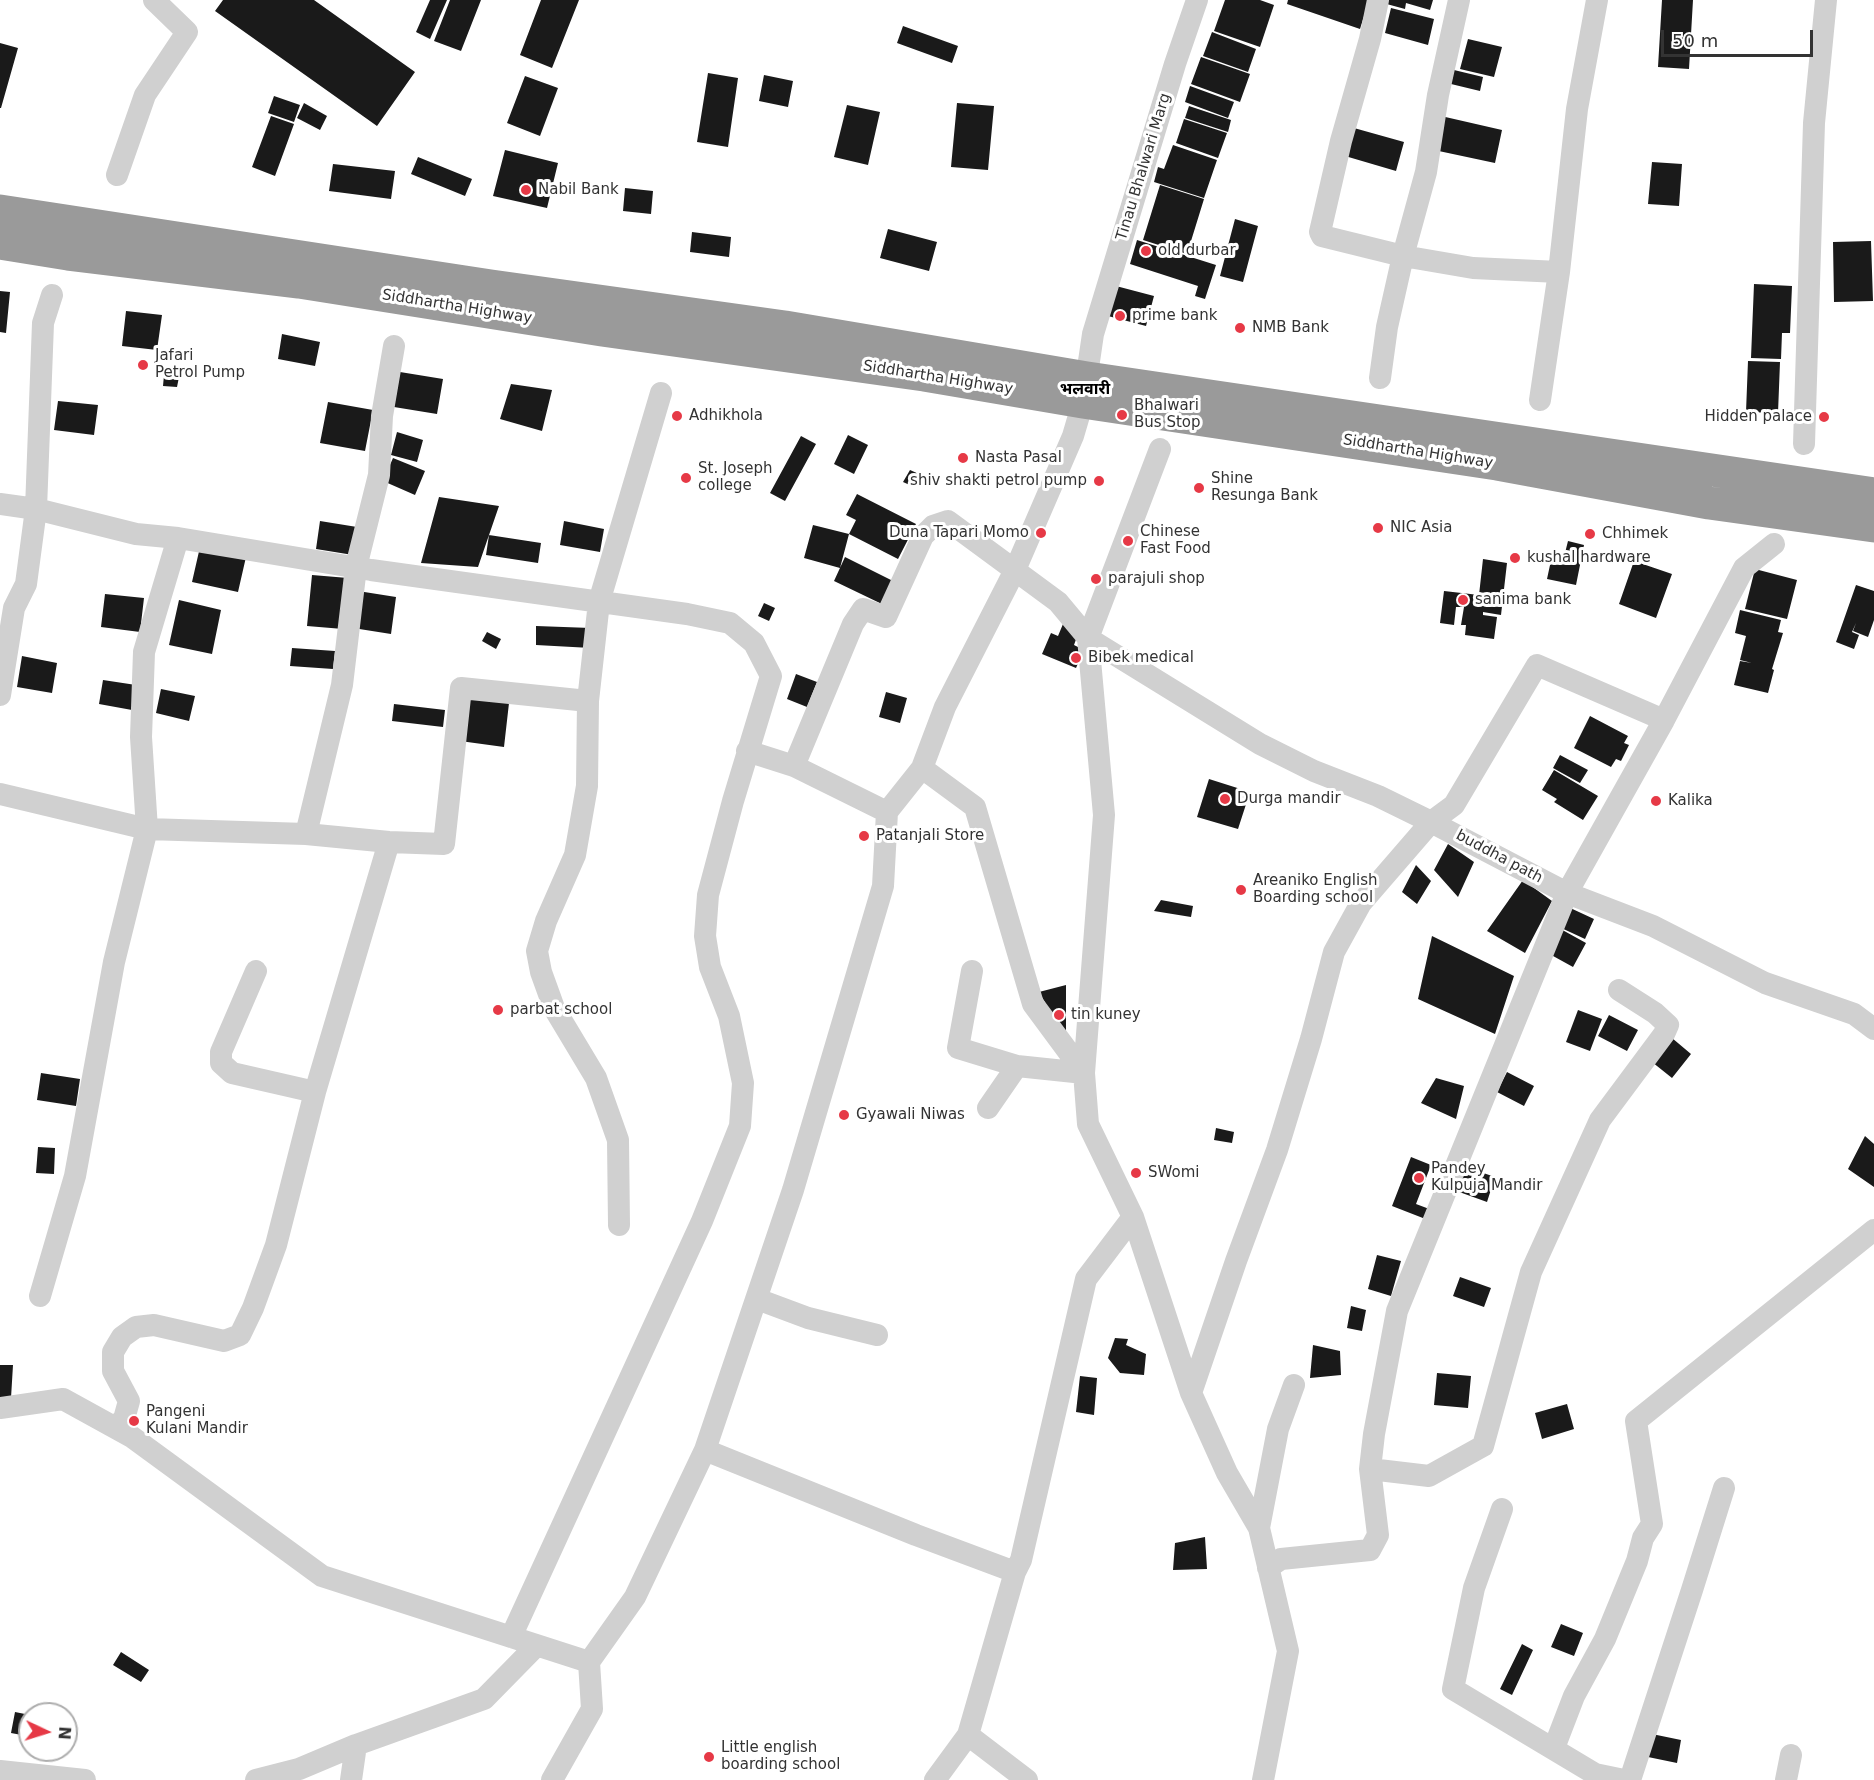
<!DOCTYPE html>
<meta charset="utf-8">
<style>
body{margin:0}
#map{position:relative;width:1874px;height:1780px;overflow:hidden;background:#fff;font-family:"DejaVu Sans",sans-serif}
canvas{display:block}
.north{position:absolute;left:18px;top:1702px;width:60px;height:60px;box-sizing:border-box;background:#fff;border:2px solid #adadad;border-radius:50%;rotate:94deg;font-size:16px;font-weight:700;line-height:24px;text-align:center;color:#333}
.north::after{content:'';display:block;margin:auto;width:21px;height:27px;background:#e63946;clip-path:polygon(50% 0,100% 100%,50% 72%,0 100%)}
.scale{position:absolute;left:1661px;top:30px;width:152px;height:27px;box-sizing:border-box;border:3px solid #333;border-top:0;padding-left:8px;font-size:18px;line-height:21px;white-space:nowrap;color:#333;-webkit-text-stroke:4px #fff;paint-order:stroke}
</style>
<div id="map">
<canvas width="1874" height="1780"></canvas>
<div class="north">N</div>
<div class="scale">50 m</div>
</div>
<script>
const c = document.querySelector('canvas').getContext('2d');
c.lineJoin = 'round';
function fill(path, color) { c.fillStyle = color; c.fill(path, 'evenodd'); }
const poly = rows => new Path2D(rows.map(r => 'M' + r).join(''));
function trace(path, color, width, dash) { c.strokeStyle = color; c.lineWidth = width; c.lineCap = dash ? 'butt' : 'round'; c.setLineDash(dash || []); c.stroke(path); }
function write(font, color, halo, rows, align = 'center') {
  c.font = font + ' "DejaVu Sans","Noto Sans Devanagari",sans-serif'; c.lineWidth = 6; c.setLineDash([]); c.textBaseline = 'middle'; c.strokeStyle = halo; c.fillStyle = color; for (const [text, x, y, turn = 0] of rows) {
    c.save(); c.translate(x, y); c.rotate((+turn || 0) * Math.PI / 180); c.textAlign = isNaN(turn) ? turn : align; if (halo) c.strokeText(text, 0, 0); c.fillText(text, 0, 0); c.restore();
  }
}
fill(poly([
 [223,0,314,0,415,72,377,126,215,11],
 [430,0,447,0,430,39,416,32],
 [450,0,481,0,461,51,434,41],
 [541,0,579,0,552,68,520,55],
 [1225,0,1260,0,1274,5,1260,47,1214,31],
 [1288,0,1369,0,1360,29,1287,4],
 [1384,0,1433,0,1430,10,1406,3,1405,9,1383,3],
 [1662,0,1693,0,1689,69,1658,67],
 [1391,8,1434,19,1428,45,1385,33],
 [903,26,958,46,952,63,897,43],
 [1212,32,1256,49,1248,72,1203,56],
 [1468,39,1502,47,1494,77,1460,69],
 [0,43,18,48,1,108,0,108],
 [1201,57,1250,74,1240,102,1191,84],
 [1454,70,1483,77,1480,91,1451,84],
 [708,73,738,78,728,147,697,142],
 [764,75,793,81,788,107,759,101],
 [525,76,558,88,540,136,507,123],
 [1190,86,1234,102,1228,118,1185,102],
 [274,96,300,105,294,122,268,113],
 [304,103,327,116,320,130,297,118],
 [957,103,994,106,988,170,951,167],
 [847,105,880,112,868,165,834,157],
 [1189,106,1231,120,1228,132,1185,118],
 [271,116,294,124,275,176,252,167],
 [1441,116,1502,130,1495,163,1434,150],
 [1184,119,1227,133,1218,158,1176,143],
 [1354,128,1404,142,1396,171,1345,156],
 [1173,145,1217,160,1204,198,1154,182,1158,167,1164,169],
 [505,150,558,163,547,208,493,196],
 [418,157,472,179,465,196,411,174],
 [1652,162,1682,164,1679,206,1648,204],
 [333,164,395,171,391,199,329,191],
 [1160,185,1204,199,1187,254,1143,240],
 [625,188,653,191,651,214,623,211],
 [1235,219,1258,226,1243,282,1220,276],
 [888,229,937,242,929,271,880,258],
 [692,232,731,237,729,257,690,252],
 [1137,240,1216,265,1205,299,1195,296,1198,286,1130,264],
 [1871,241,1873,301,1834,302,1833,242],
 [1754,284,1792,286,1790,333,1782,333,1781,359,1751,358],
 [1116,286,1154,296,1146,326,1108,316],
 [0,291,10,292,6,333,0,332],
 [126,311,162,315,157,350,122,346],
 [282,334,320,342,315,366,278,359],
 [1748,361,1780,362,1778,413,1746,412],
 [400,372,443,379,437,414,394,407],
 [164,375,179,377,177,387,163,386],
 [511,384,552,390,542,431,500,419],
 [58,401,98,405,94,435,54,430],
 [328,402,373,410,365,451,320,443],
 [397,432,423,440,417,462,391,455],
 [848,435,868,445,854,474,834,464],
 [801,436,816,444,785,501,770,493],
 [393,458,425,471,415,495,383,481],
 [910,470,919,474,912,486,903,482],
 [857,494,916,524,898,559,849,534,856,520,846,515],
 [439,497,499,506,478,567,421,563],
 [320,521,357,527,353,555,316,549],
 [564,521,604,529,600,552,560,545],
 [813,525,849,534,840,568,804,558],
 [489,535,541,543,538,563,486,555],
 [1568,541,1584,545,1576,585,1547,579,1553,551,1565,553],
 [200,547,246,557,238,592,192,582],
 [845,557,897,583,886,606,834,581],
 [1483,559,1507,563,1501,615,1483,612,1483,615,1497,617,1494,639,1465,635,1466,625,1461,625,1464,607,1456,607,1454,625,1440,623,1444,591,1479,595],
 [1634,561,1672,574,1656,618,1619,604],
 [1755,569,1797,580,1787,619,1745,609],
 [312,575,348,578,343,629,307,626],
 [1856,585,1874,591,1874,620,1868,637,1853,631,1856,623,1852,632,1859,635,1854,649,1836,642],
 [358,591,396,597,391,634,353,628],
 [105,594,144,598,140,632,101,627],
 [179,600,221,610,212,654,169,645],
 [764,603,775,608,769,621,758,616],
 [1740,610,1781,620,1778,632,1783,633,1772,669,1774,670,1768,693,1734,685,1740,661,1752,663,1740,660,1746,636,1735,633],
 [1063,624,1079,631,1074,645,1084,650,1076,668,1042,654,1051,633,1058,636],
 [536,626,591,628,591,648,536,645],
 [487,632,501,639,496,649,482,641],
 [292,648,335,651,333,669,290,666],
 [22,656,57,663,52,693,17,687],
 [796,674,817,682,807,707,787,699],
 [103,680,136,685,132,710,99,704],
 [161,689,195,696,189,721,156,713],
 [886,692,907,698,900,723,879,717],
 [465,697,509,703,504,747,460,741],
 [394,704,445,710,443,727,392,721],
 [1590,716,1628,736,1624,743,1629,745,1621,761,1616,759,1611,767,1574,748],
 [1560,755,1588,770,1580,783,1553,768],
 [1554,770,1598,796,1583,820,1554,802,1557,799,1542,790],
 [1209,779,1250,792,1238,829,1197,817],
 [1448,844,1474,862,1458,897,1434,870],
 [1416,865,1431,881,1417,904,1402,892],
 [1523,880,1552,901,1525,953,1487,931],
 [1161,900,1193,906,1191,917,1154,911],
 [1566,906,1594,919,1585,939,1557,926],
 [1557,927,1586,943,1573,967,1544,951],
 [1432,936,1514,976,1495,1034,1418,999],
 [1066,985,1066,1039,1039,992],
 [1578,1010,1602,1019,1590,1051,1566,1042],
 [1609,1015,1638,1030,1627,1051,1598,1036],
 [1672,1038,1691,1054,1672,1078,1652,1062],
 [1507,1072,1534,1086,1524,1106,1497,1092],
 [41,1073,80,1079,76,1106,37,1100],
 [1436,1078,1464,1086,1456,1119,1421,1103],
 [1216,1128,1234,1132,1232,1143,1214,1140],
 [1865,1136,1874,1144,1874,1187,1848,1169],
 [38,1147,55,1148,54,1174,36,1173],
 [1411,1157,1431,1165,1416,1204,1432,1210,1428,1220,1392,1206],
 [1460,1165,1495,1177,1487,1202,1451,1189],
 [1377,1255,1401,1261,1391,1296,1368,1289],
 [1460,1277,1491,1288,1484,1307,1453,1296],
 [1351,1306,1366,1310,1362,1331,1347,1328],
 [1115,1338,1128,1339,1126,1345,1146,1354,1144,1375,1120,1373,1108,1358],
 [1313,1345,1340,1351,1341,1375,1310,1378],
 [0,1365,13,1365,11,1398,0,1398],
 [1437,1373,1471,1376,1468,1408,1434,1405],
 [1080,1376,1097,1378,1094,1415,1076,1412],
 [1567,1404,1574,1429,1542,1439,1535,1413],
 [1205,1537,1207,1569,1173,1570,1175,1543],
 [1561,1624,1583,1633,1574,1656,1551,1647],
 [1522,1644,1533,1650,1512,1695,1500,1689],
 [121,1652,149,1670,141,1682,113,1665],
 [15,1712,30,1715,27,1736,11,1733],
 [1652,1734,1681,1740,1677,1763,1648,1757]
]), '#1a1a1a');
trace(poly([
 [1378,0,1370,39,1341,141,1320,232,1322,236,1403,256,1473,268,1559,272],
 [117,175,145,95,187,32,154,0],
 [1380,378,1387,327,1403,256,1426,172,1438,95,1459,0],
 [1540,400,1559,272,1577,109,1597,0],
 [1804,444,1814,123,1826,0],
 [0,504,36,509,136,534,178,538,371,570,687,614,730,623,754,643,771,676,733,801,708,895,705,936,710,967,729,1016,743,1083,740,1126,702,1221,511,1637],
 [0,695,14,608,26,584,36,509,43,323,52,295],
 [747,751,794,766,887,812],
 [794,766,853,624,863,609,886,617,923,536,933,526,948,521,1058,602,1088,638,1260,744,1314,771,1378,796,1431,822,1567,893,1653,926,1765,983,1854,1014,1874,1029],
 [922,768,975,807,1033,1004,1084,1073,1088,1124,1133,1217,1191,1393,1227,1473,1259,1528,1288,1651,1263,1780],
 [0,794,147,829,141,737,144,652,178,538],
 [306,834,389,842,444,844,461,688,588,701],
 [256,971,221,1052,221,1063,232,1073,315,1092],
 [972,971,958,1048,1017,1066,1084,1073,1104,815,1088,638,1160,449],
 [988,1108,1017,1066],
 [619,1225,618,1140,596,1078,554,1008,541,972,537,951,546,921,575,855,587,786,588,701,599,602,661,393],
 [40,1296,75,1176,114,962,147,829,306,834,342,685,356,567,379,475,382,416,394,346],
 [757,1299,808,1318,877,1335],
 [1191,1393,1236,1261,1277,1150,1311,1039,1334,952,1361,903,1431,822,1454,805,1537,665,1664,720],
 [0,1408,63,1399,132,1437,322,1576,589,1662,592,1709,552,1780],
 [116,1426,124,1419,129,1401,113,1371,113,1352,122,1337,136,1327,154,1325,224,1341,240,1335,253,1308,276,1245,315,1092,389,842],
 [705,1450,916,1535,1015,1572,1021,1560,1086,1279,1133,1217],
 [1370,1469,1429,1476,1483,1446,1531,1272,1600,1120,1664,1034,1668,1025,1655,1013,1619,990],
 [1502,1509,1474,1588,1453,1689,1595,1774,1624,1780],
 [1259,1528,1278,1429,1294,1385],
 [1268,1568,1281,1559,1370,1550,1378,1535,1370,1469,1374,1434,1397,1311,1567,893,1664,720,1744,568,1774,544],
 [1015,1572,968,1735,1027,1780],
 [589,1662,635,1597,705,1450,793,1190,883,886,887,812,922,768,945,707,1015,570,1073,436,1083,402,1093,334,1175,64,1197,0],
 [1554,1748,1574,1696,1605,1639,1637,1561,1643,1538,1652,1524,1636,1421,1874,1230],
 [0,1771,85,1780],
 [256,1780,299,1769,356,1745,484,1699,536,1646],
 [351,1780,356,1745],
 [935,1780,968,1735],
 [1630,1780,1692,1590,1724,1488],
 [1786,1780,1791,1755]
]), '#d0d0d0', 22);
trace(poly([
 [0,211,491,286,785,327,1087,378,1874,494],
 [0,243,68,254,299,282,602,330,924,375,1083,402,1497,464,1709,503,1874,526]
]), '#9a9a9a', 33);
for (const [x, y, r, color] of [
 [526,190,6,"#e63946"],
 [1146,251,6,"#e63946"],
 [1120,316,6,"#e63946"],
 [1240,328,6,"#e63946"],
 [143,365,6,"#e63946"],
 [1122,415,6,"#e63946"],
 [677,416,6,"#e63946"],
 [1824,417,6,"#e63946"],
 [963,458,6,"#e63946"],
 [686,478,6,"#e63946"],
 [1099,481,6,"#e63946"],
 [1199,488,6,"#e63946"],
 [1378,528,6,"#e63946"],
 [1041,533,6,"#e63946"],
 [1590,534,6,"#e63946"],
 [1128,541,6,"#e63946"],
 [1515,558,6,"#e63946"],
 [1096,579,6,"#e63946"],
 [1463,600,6,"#e63946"],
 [1076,658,6,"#e63946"],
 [1225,799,6,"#e63946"],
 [1656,801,6,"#e63946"],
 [864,836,6,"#e63946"],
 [1241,890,6,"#e63946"],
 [498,1010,6,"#e63946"],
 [1059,1015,6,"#e63946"],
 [844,1115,6,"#e63946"],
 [1136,1173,6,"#e63946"],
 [1419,1178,6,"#e63946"],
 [134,1421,6,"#e63946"],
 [709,1757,6,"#e63946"]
]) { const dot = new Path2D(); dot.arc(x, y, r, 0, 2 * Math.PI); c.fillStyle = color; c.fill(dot); trace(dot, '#fff', 2); }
write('15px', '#333', '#fff', [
 ["Tinau Bhalwari Marg",1144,167,-73],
 ["Siddhartha Highway",457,307,9],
 ["Siddhartha Highway",938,378,9],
 ["Siddhartha Highway",1418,452,9],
 ["buddha path",1499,857,28]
]);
write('15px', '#333', '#fff', [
 ["Nabil Bank",538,190],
 ["old durbar",1158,251],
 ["prime bank",1132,316],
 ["NMB Bank",1252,328],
 ["Jafari",155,356],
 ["Petrol Pump",155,373],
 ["Bhalwari",1134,406],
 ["Bus Stop",1134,423],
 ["Adhikhola",689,416],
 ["Hidden palace",1812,417,"right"],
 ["Nasta Pasal",975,458],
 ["St. Joseph",698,469],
 ["college",698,486],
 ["Shine",1211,479],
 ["Resunga Bank",1211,496],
 ["shiv shakti petrol pump",1087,481,"right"],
 ["NIC Asia",1390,528],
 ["Chinese",1140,532],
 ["Fast Food",1140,549],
 ["Duna Tapari Momo",1029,533,"right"],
 ["Chhimek",1602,534],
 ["kushal hardware",1527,558],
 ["parajuli shop",1108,579],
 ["sanima bank",1475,600],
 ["Bibek medical",1088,658],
 ["Durga mandir",1237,799],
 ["Kalika",1668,801],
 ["Patanjali Store",876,836],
 ["Areaniko English",1253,881],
 ["Boarding school",1253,898],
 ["parbat school",510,1010],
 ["tin kuney",1071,1015],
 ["Gyawali Niwas",856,1115],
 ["Pandey",1431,1169],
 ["Kulpuja Mandir",1431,1186],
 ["SWomi",1148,1173],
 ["Pangeni",146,1412],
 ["Kulani Mandir",146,1429],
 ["Little english",721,1748],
 ["boarding school",721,1765]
], 'left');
write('bold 16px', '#000', '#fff', [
 ["भलवारी",1085,390]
]);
</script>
